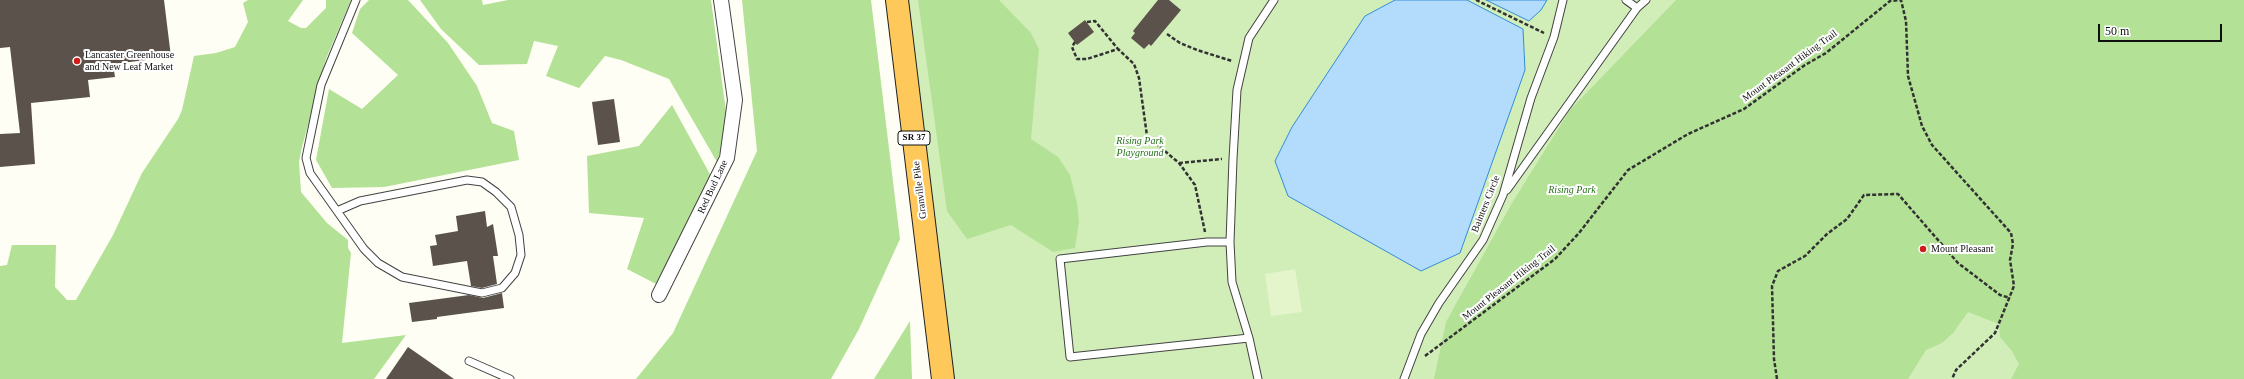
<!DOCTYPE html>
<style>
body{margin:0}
#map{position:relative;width:2244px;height:379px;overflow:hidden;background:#fffef4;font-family:Georgia,serif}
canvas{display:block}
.scale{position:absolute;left:2098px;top:24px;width:124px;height:18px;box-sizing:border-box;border:2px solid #101010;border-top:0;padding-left:5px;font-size:12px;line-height:14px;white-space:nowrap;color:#101010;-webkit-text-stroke:3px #fff;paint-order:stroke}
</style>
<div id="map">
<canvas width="2244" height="379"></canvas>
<div class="scale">50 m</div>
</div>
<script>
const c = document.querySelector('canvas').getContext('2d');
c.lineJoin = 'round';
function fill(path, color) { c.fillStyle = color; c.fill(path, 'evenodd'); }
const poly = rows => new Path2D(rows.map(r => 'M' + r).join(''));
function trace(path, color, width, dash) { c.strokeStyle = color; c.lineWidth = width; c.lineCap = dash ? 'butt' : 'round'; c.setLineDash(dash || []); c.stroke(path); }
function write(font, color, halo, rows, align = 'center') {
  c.font = font + ' Georgia,serif'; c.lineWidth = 4; c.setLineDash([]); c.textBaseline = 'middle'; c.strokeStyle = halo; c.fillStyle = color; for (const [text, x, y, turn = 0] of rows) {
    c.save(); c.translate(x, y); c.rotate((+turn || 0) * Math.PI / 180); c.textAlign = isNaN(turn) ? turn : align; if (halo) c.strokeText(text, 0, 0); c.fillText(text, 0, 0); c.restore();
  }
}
fill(poly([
 [899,0,2244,0,2244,379,948,379]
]), '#d1eeb9');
fill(poly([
 [248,0,303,0,288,21,301,28,306,28,326,8,326,0,351,0,326,59,302,147,299,162,301,192,327,223,348,240,348,248,351,253,342,343,406,335,374,379,0,379,0,266,7,265,12,245,56,245,55,287,67,300,76,300,113,235,142,173,178,119,182,110,194,56,216,53,235,47,248,22,243,3],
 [369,0,408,0,448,43,477,86,492,123,514,131,519,160,384,187,332,188,316,160,329,89,362,109,398,75,352,33,360,9],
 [420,0,482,0,483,5,508,0,711,0,728,126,717,162,669,79,621,60,605,56,579,88,546,76,558,46,534,41,527,64,479,65,441,29],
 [742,0,871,0,900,239,859,329,831,379,636,379,673,333,757,151],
 [918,0,999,0,1031,33,1039,49,1031,139,1058,157,1070,175,1077,203,1079,222,1075,248,1053,252,1011,225,967,239,947,211],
 [1676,0,2244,0,2244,379,2011,379,2019,364,2012,351,2000,337,1999,324,1968,312,1953,333,1942,343,1926,350,1908,379,1434,379,1446,322,1512,203,1570,110],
 [672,105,711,176,656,284,627,269,644,218,589,213,587,156,639,146],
 [910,321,912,379,874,379]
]), '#b3e196');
fill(poly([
 [1295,269,1302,312,1271,316,1265,274]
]), '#e4f5cb');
const water = poly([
 [1395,0,1467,0,1523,29,1525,70,1460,253,1421,271,1288,196,1275,161,1292,127,1365,16,1395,0],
 [1486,0,1547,0,1541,10,1529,21,1486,0]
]);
fill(water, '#b3dcfc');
trace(water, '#338cda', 1);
fill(poly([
 [0,0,164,0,171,57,113,64,115,77,88,80,90,97,31,103,35,164,0,167,0,134,20,133,10,47,0,48],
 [1158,0,1169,0,1181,10,1151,46,1149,44,1144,49,1131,38,1135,33,1133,31],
 [1085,20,1094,32,1077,45,1068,33],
 [614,99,620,142,598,145,592,102],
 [485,211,487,227,493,224,498,256,493,256,497,284,482,288,471,286,467,261,433,266,430,246,437,245,435,235,458,231,456,216],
 [502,293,504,308,437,317,437,319,412,322,409,303,469,295,483,298],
 [408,347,454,379,386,379]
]), '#5a524b');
const service = poly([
 [1626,0,1637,8],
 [1507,190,1637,8,1646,0],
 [337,211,360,201,467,180,482,182,496,192,511,207,519,235,521,255,515,273,502,288,482,293,402,277,378,263,364,249,310,173,306,158,321,85,356,0],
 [1230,242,1207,242,1060,259,1070,357,1249,338],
 [469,361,510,379],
 [1258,379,1249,338,1232,282,1230,242,1233,159,1237,90,1249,38,1274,0],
 [1404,379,1421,334,1439,303,1483,240,1503,195,1531,98,1554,37,1563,0]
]);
const minor = poly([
 [659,295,727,158,735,100,721,0]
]);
const trunk = poly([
 [897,0,943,379]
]);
trace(service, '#434343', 9);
trace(minor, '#434343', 16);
trace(trunk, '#212121', 24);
trace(poly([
 [1476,0,1544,33],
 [1087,22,1095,21,1118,49],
 [1167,34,1180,43,1197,50,1232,61],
 [1075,42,1072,47,1077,59,1087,59,1118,49,1134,64,1139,78,1147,136,1179,163,1195,185,1205,232],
 [1179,163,1222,159],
 [1425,356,1555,259,1579,233,1628,170,1688,134,1744,109,1805,65,1826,53,1890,1,1901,0,1906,21,1908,76,1922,126,1932,145,2011,233,2013,244,2010,260,2014,286,1995,333,1956,370,1952,379],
 [1777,379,1774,359,1772,286,1778,271,1805,256,1827,234,1847,219,1864,195,1898,194,1958,263,2000,295,2010,298]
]), '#323232', 2.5, [4, 2]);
trace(service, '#fff', 7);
trace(minor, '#fff', 14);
trace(trunk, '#ffc85b', 22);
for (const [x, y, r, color] of [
 [77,61,4,"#cf1d1a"],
 [1923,249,4,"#cf1d1a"]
]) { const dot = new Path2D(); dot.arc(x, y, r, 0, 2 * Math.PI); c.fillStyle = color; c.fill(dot); trace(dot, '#fff', 1.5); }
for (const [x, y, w] of [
 [914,138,32]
]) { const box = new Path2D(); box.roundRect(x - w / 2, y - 7, w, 14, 3); c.fillStyle = '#fff'; c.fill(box); trace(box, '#101010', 1); }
write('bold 9px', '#101010', null, [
 ["SR 37",914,138]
]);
write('10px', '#101010', '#fff', [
 ["Lancaster Greenhouse",85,55],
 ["and New Leaf Market",85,67],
 ["Mount Pleasant",1931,249]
], 'left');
write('10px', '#101010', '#fff', [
 ["Mount Pleasant Hiking Trail",1790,66,-36],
 ["Red Bud Lane",713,187,-65],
 ["Granville Pike",920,190,-97],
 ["Bainters Circle",1486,204,-68],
 ["Mount Pleasant Hiking Trail",1509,283,-38]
]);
write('italic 10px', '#257019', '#fff', [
 ["Rising Park",1140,141],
 ["Playground",1140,153],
 ["Rising Park",1572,190]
]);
</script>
